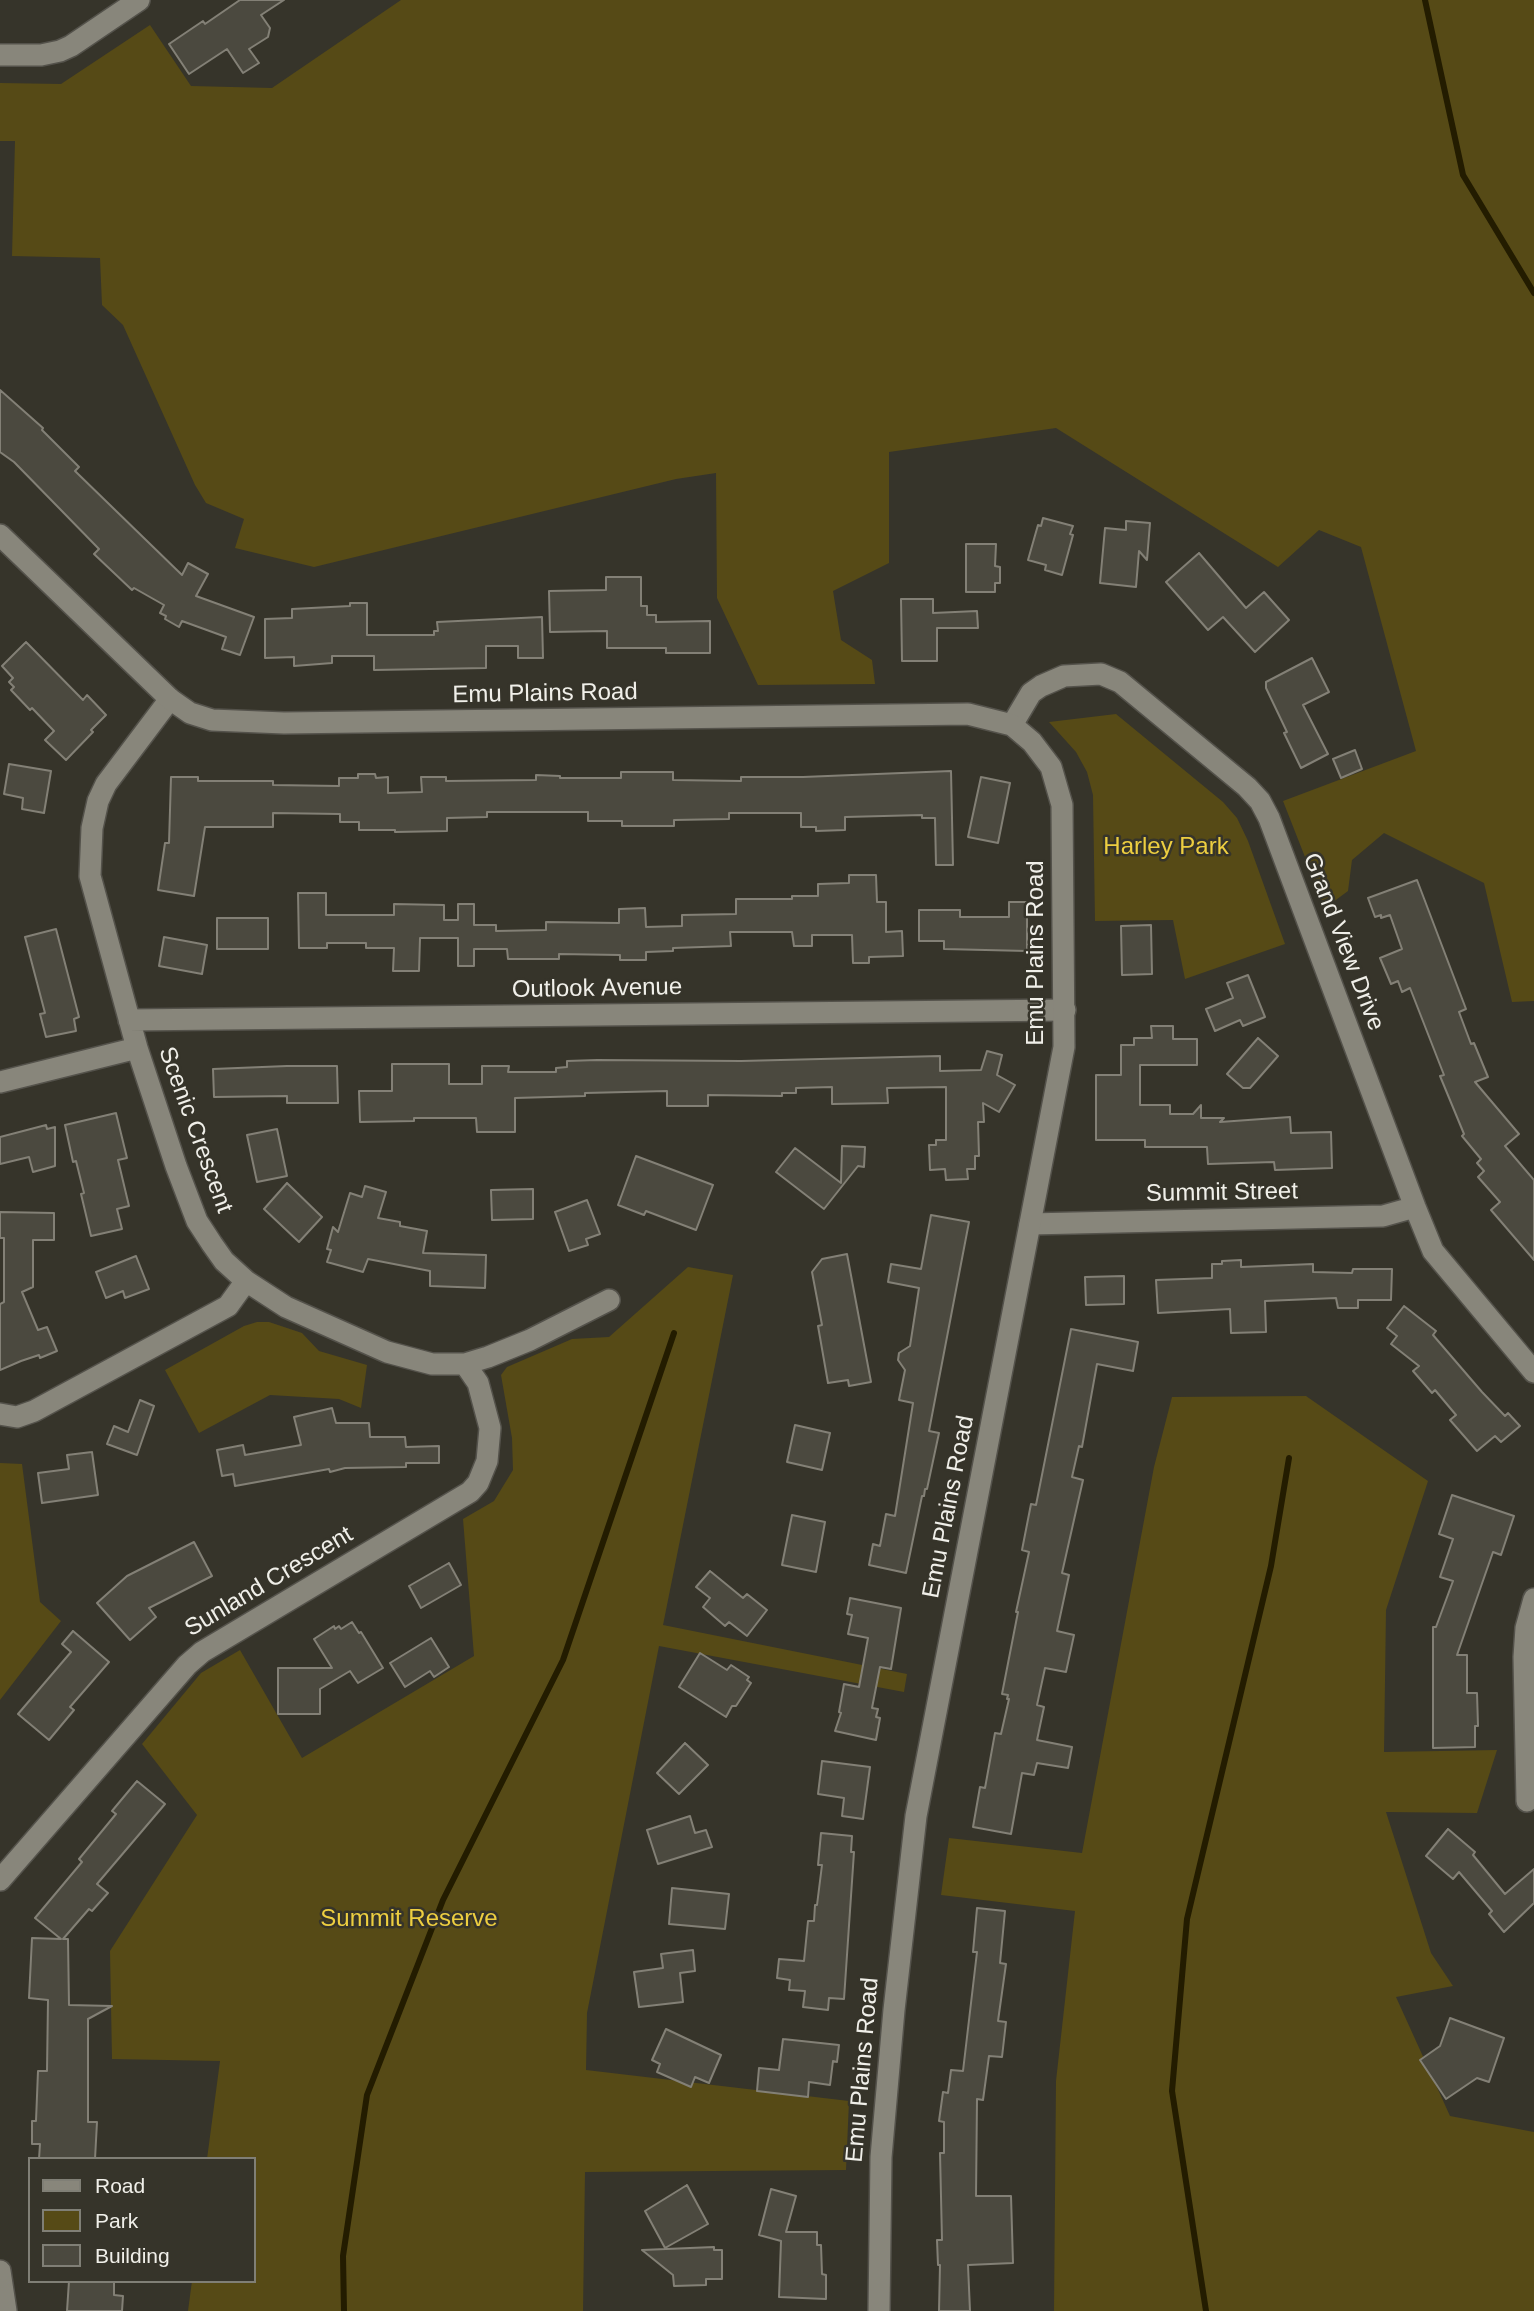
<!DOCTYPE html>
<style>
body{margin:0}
#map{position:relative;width:1534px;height:2311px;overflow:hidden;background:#36342a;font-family:Arial,sans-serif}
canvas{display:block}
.legend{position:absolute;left:28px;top:2157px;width:228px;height:126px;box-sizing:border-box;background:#36342a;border:2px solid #807f76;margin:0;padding:9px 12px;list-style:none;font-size:21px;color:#f0efe9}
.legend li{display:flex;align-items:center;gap:14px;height:35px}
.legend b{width:35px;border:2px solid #807f76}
</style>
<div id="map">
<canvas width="1534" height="2311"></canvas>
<ul class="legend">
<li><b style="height:9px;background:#88867b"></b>Road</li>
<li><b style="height:19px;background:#564a16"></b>Park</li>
<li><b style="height:19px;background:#4b493f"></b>Building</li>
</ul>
</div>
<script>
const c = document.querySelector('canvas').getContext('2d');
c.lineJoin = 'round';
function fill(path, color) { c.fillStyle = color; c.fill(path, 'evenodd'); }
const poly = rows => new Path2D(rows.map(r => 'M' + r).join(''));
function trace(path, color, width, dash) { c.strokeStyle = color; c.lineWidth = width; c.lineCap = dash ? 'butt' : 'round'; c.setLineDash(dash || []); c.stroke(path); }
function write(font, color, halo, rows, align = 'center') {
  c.font = font + ' Arial,sans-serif'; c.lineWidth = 5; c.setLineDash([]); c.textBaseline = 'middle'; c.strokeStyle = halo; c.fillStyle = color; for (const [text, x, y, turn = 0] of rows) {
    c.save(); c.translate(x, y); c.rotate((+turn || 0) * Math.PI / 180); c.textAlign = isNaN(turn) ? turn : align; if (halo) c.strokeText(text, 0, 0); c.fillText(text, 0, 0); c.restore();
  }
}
fill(poly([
 [401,0,1534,0,1534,1001,1512,1002,1484,883,1384,833,1352,860,1348,891,1325,908,1283,801,1416,751,1361,547,1319,530,1278,567,1056,428,889,452,889,563,833,591,841,640,872,660,875,684,758,685,717,598,716,473,676,479,314,567,235,548,244,519,206,503,195,485,123,325,102,305,100,258,12,256,15,141,0,141,0,83,61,84,150,25,191,86,272,88],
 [1116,714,1223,802,1237,818,1248,841,1285,944,1185,979,1173,920,1095,921,1093,795,1087,772,1076,752,1049,722],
 [688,1267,733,1275,663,1625,907,1674,904,1692,659,1646,587,2013,586,2070,849,2101,846,2170,585,2172,583,2311,188,2311,192,2281,254,2281,254,2159,207,2159,220,2061,112,2059,110,1951,197,1815,142,1744,201,1673,240,1650,302,1758,474,1656,463,1519,494,1501,513,1470,512,1438,501,1375,507,1367,572,1339,609,1337],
 [257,1322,269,1322,302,1333,319,1351,367,1365,361,1408,339,1399,270,1395,199,1433,165,1370,244,1326],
 [1306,1396,1428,1481,1386,1610,1384,1752,1497,1750,1477,1813,1386,1812,1431,1953,1453,1986,1396,1997,1450,2116,1534,2132,1534,2311,1054,2311,1056,2081,1075,1911,941,1895,949,1838,1082,1853,1154,1467,1172,1397],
 [0,1463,22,1464,40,1602,61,1621,0,1700]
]), '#564a16');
trace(poly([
 [1425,0,1463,175,1534,293],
 [344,2311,343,2256,367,2095,443,1900,563,1660,674,1333],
 [1206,2311,1172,2091,1187,1919,1271,1566,1289,1458]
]), '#231c00', 6);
const building = poly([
 [240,0,284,0,261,15,270,28,268,37,249,49,259,63,243,73,227,49,189,74,169,44,203,21,205,24,240,0],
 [0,390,43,428,42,430,79,467,75,471,182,575,188,563,208,574,196,596,254,617,240,655,222,649,226,637,182,621,179,627,165,619,166,616,160,613,164,605,134,588,132,590,94,554,99,549,58,507,14,462,0,452,0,390],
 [1043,518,1073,526,1070,534,1073,535,1062,575,1045,570,1046,565,1028,560,1038,525,1041,526,1043,518],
 [1126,521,1150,523,1147,560,1139,551,1136,587,1100,583,1105,528,1126,530,1126,521],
 [966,544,996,544,995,566,1000,567,1000,583,995,583,995,592,966,592,966,544],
 [1199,553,1246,608,1264,592,1289,620,1255,652,1223,617,1208,630,1166,582,1199,553],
 [606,577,641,577,641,606,647,606,647,615,656,615,656,622,710,621,710,653,666,653,666,648,607,648,607,631,550,632,549,591,606,590,606,577],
 [901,599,933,599,933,613,977,611,978,628,937,628,937,661,902,661,901,599],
 [350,603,367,603,367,635,434,635,434,631,438,631,437,622,542,617,543,658,518,658,518,646,486,646,486,668,374,670,374,656,332,656,332,663,294,666,294,657,265,658,265,619,292,618,292,609,350,606,350,603],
 [26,642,83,700,87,695,106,715,91,730,93,732,66,760,45,740,54,731,32,708,30,710,11,690,14,687,9,682,13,678,2,666,26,642],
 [1312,658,1329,692,1303,705,1328,754,1301,768,1284,733,1287,732,1266,688,1266,682,1312,658],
 [1355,750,1362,769,1341,778,1333,759,1355,750],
 [9,764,51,771,44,813,22,809,23,798,4,794,9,764],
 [951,771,953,865,936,865,935,818,922,818,922,815,845,817,845,830,816,831,816,827,801,827,801,813,729,813,729,819,674,820,674,826,622,826,622,821,588,821,588,812,487,812,487,817,447,818,447,831,395,832,395,830,359,830,359,822,340,822,340,814,273,813,273,827,205,827,194,896,158,890,165,843,169,843,171,777,198,777,198,781,273,781,273,785,339,786,339,778,358,778,358,774,375,774,376,778,388,777,388,793,422,792,421,777,446,777,446,781,536,780,536,775,560,776,560,778,621,778,621,772,673,772,673,780,741,781,741,777,803,777,951,771],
 [981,777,1010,783,998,843,968,837,981,777],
 [849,875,876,875,877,902,886,902,886,932,902,931,903,956,869,957,869,963,853,963,852,935,812,935,812,946,794,946,792,932,730,932,731,946,673,948,673,951,646,952,646,960,620,960,620,955,559,954,559,959,508,959,507,949,474,949,474,966,458,966,458,938,420,938,419,971,393,971,394,948,366,948,366,943,327,943,327,948,299,948,298,893,326,893,326,915,394,915,394,904,444,905,444,920,458,920,458,904,474,904,474,925,496,925,496,931,546,930,546,922,619,923,619,909,645,908,646,927,682,926,682,915,736,914,736,899,792,899,792,896,818,896,818,884,849,883,849,875],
 [1417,880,1466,1009,1459,1012,1471,1044,1474,1043,1488,1077,1475,1082,1519,1134,1505,1146,1534,1180,1534,1260,1491,1210,1500,1202,1478,1177,1484,1171,1477,1163,1481,1159,1462,1136,1464,1134,1440,1076,1444,1075,1410,988,1402,992,1398,981,1391,984,1380,958,1402,949,1390,915,1381,918,1381,915,1375,917,1368,898,1417,880],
 [1009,902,1027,902,1027,951,944,949,944,941,919,941,919,910,960,910,960,917,1009,917,1009,902],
 [217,918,268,918,268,949,217,949,217,918],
 [1151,925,1152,974,1122,975,1121,926,1151,925],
 [56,929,79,1017,74,1019,76,1031,46,1037,40,1014,45,1013,25,937,56,929],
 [164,937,207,945,202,974,159,966,164,937],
 [1248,975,1265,1017,1243,1026,1240,1020,1215,1031,1206,1009,1233,998,1227,983,1248,975],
 [1151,1026,1173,1026,1173,1039,1197,1039,1197,1065,1140,1065,1140,1105,1170,1105,1170,1114,1193,1114,1201,1105,1201,1118,1224,1118,1220,1122,1290,1117,1291,1133,1331,1132,1332,1168,1275,1170,1274,1162,1208,1164,1207,1147,1145,1147,1145,1140,1096,1140,1096,1075,1121,1075,1121,1045,1134,1045,1134,1038,1152,1038,1151,1026],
 [1258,1038,1278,1056,1250,1088,1243,1088,1227,1074,1258,1038],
 [987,1051,1002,1055,997,1075,1015,1085,999,1112,983,1103,984,1122,978,1122,979,1156,975,1156,975,1169,967,1169,968,1179,946,1180,945,1169,930,1170,929,1145,936,1145,936,1140,946,1140,946,1087,887,1088,888,1103,832,1104,832,1087,796,1088,796,1093,782,1093,782,1096,708,1095,708,1106,667,1106,667,1091,585,1093,585,1096,515,1098,515,1132,477,1132,476,1118,414,1118,414,1121,360,1122,359,1091,392,1091,392,1064,449,1064,449,1084,482,1084,482,1066,509,1066,508,1072,556,1072,556,1068,567,1067,567,1061,597,1060,741,1061,940,1056,940,1071,981,1070,987,1051],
 [287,1066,337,1066,338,1103,287,1103,287,1096,214,1097,213,1069,287,1066],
 [116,1113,127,1158,118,1160,129,1206,117,1209,122,1229,91,1236,81,1194,84,1193,76,1161,73,1162,65,1125,116,1113],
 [46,1125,47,1129,55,1127,55,1166,33,1172,29,1157,0,1164,0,1137,46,1125],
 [277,1129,287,1176,257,1182,247,1135,277,1129],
 [842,1146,865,1147,864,1167,858,1166,824,1209,776,1172,795,1148,841,1183,842,1146],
 [636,1156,713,1185,696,1230,646,1211,644,1215,618,1205,636,1156],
 [287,1183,322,1217,299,1242,264,1209,287,1183],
 [365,1186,386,1192,378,1218,400,1222,400,1226,427,1231,423,1253,486,1255,485,1288,430,1286,430,1271,368,1259,363,1272,327,1262,331,1250,327,1249,333,1227,338,1232,350,1193,362,1197,365,1186],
 [533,1189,533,1219,492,1220,491,1190,533,1189],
 [587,1200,600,1234,586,1239,588,1245,569,1251,555,1212,587,1200],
 [0,1212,54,1213,54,1240,33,1240,33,1287,22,1292,38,1330,47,1327,57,1351,40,1358,39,1355,21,1361,0,1370,0,1304,4,1302,4,1238,0,1238,0,1212],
 [931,1215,969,1222,929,1431,939,1433,927,1489,925,1489,924,1496,922,1496,906,1573,869,1565,873,1544,880,1546,886,1514,895,1516,913,1403,899,1400,905,1370,898,1360,899,1353,910,1346,919,1288,888,1282,891,1264,921,1269,931,1215],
 [847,1254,871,1382,849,1386,848,1380,828,1383,818,1326,822,1325,812,1272,822,1259,847,1254],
 [136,1256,149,1289,125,1298,123,1291,106,1298,96,1272,136,1256],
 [1241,1260,1241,1267,1313,1264,1313,1272,1352,1273,1353,1269,1392,1269,1391,1300,1358,1300,1358,1308,1338,1308,1336,1298,1265,1301,1266,1332,1231,1333,1230,1309,1158,1313,1156,1280,1212,1278,1212,1264,1222,1264,1222,1261,1241,1260],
 [1124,1276,1124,1304,1086,1305,1085,1277,1124,1276],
 [1404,1306,1436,1331,1433,1335,1482,1392,1505,1416,1508,1413,1520,1426,1501,1442,1495,1436,1477,1451,1450,1420,1456,1415,1435,1390,1432,1393,1413,1371,1419,1366,1391,1344,1397,1336,1387,1328,1404,1306],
 [1071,1329,1138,1342,1133,1371,1097,1364,1082,1447,1079,1446,1072,1477,1083,1480,1062,1573,1069,1575,1057,1631,1074,1635,1066,1672,1045,1668,1037,1705,1044,1707,1037,1740,1072,1747,1068,1768,1037,1763,1034,1775,1022,1773,1011,1834,973,1827,980,1787,985,1788,995,1733,1001,1734,1009,1699,1007,1699,1008,1695,1002,1694,1018,1612,1016,1612,1029,1552,1022,1550,1031,1504,1036,1505,1071,1329],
 [140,1400,154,1406,137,1455,107,1444,114,1426,128,1432,140,1400],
 [332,1408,336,1423,369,1423,370,1437,405,1437,406,1447,439,1446,439,1463,406,1463,406,1467,345,1468,330,1472,329,1469,235,1486,233,1474,222,1476,217,1450,243,1445,245,1455,301,1445,294,1417,332,1408],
 [795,1425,830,1433,822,1470,787,1462,795,1425],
 [92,1452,98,1495,42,1503,38,1473,69,1469,67,1455,92,1452],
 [1452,1495,1514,1516,1501,1555,1493,1552,1457,1655,1467,1655,1467,1693,1477,1693,1478,1726,1475,1726,1475,1747,1433,1748,1433,1627,1436,1627,1453,1581,1440,1577,1453,1539,1439,1534,1452,1495],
 [792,1515,825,1522,816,1572,782,1565,792,1515],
 [194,1542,212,1576,149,1608,156,1617,130,1640,97,1603,127,1576,194,1542],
 [449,1563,461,1585,421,1608,409,1586,449,1563],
 [710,1571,743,1598,747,1594,767,1610,747,1636,729,1622,725,1626,703,1607,710,1598,696,1587,710,1571],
 [850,1598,901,1608,891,1669,880,1667,872,1708,878,1709,876,1717,880,1718,876,1740,835,1731,841,1713,839,1712,844,1684,859,1687,868,1638,848,1634,852,1615,847,1614,850,1598],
 [352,1622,359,1633,361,1632,383,1668,358,1683,350,1671,320,1689,320,1714,278,1714,278,1668,332,1668,314,1639,334,1626,335,1629,339,1626,341,1629,352,1622],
 [73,1631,109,1662,70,1707,74,1710,49,1740,18,1714,71,1652,62,1644,73,1631],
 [431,1638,449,1667,434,1677,430,1671,405,1687,390,1663,431,1638],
 [700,1653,727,1670,731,1665,749,1677,747,1680,751,1683,736,1706,732,1706,726,1717,679,1687,700,1653],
 [685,1743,708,1765,679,1794,657,1773,685,1743],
 [822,1761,870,1767,863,1819,842,1816,844,1798,818,1794,822,1761],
 [137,1781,165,1804,97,1884,108,1893,92,1911,89,1909,63,1939,68,1939,69,2005,112,2006,88,2019,88,2122,97,2122,95,2159,39,2159,40,2144,32,2144,32,2121,36,2121,38,2071,47,2071,48,2000,29,1998,32,1938,61,1939,35,1918,82,1862,79,1859,116,1814,112,1811,137,1781],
 [690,1816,695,1833,706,1830,712,1847,658,1864,647,1830,690,1816],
 [1448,1829,1475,1852,1473,1855,1505,1894,1534,1869,1534,1903,1504,1932,1489,1914,1492,1911,1459,1872,1453,1879,1426,1856,1448,1829],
 [821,1833,852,1836,851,1852,854,1852,844,1999,829,1998,828,2010,803,2007,805,1991,789,1990,790,1980,777,1978,779,1959,804,1961,808,1921,814,1921,815,1905,817,1905,822,1865,818,1865,821,1833],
 [672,1888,729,1894,725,1929,669,1924,672,1888],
 [977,1908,1005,1911,1000,1963,1006,1964,998,2021,1006,2022,1002,2057,989,2056,983,2100,977,2099,976,2196,1011,2196,1013,2263,968,2265,970,2311,939,2311,940,2265,938,2265,937,2240,942,2240,940,2153,944,2153,944,2122,939,2121,943,2092,948,2093,951,2070,963,2071,977,1952,973,1952,977,1908],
 [693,1950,695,1971,680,1973,683,2002,639,2007,634,1972,663,1968,661,1954,693,1950],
 [1450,2018,1504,2038,1489,2082,1477,2078,1446,2099,1420,2060,1440,2046,1450,2018],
 [666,2029,721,2055,709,2083,695,2077,691,2087,657,2072,660,2064,652,2060,666,2029],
 [783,2039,839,2045,837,2062,833,2061,830,2085,809,2082,808,2097,757,2091,759,2068,779,2070,783,2039],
 [687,2185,708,2224,665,2248,645,2211,687,2185],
 [771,2189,796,2196,786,2232,817,2232,817,2245,821,2245,822,2274,826,2275,826,2299,779,2297,781,2241,759,2235,771,2189],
 [714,2247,714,2250,722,2250,722,2279,706,2279,706,2285,674,2286,673,2275,642,2250,714,2247],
 [69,2281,114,2281,114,2295,123,2296,122,2311,67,2311,69,2281]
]);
fill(building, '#4b493f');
trace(building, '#838076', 2);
const minor = poly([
 [0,55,41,55,60,51,71,46,139,0],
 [170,699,106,784,98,801,92,828,90,876,137,1048,176,1166,197,1221,212,1244,224,1261,246,1281,286,1307,387,1352,432,1364,465,1364,488,1357,530,1340,609,1300],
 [1012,725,1031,693,1041,686,1064,676,1101,674,1120,682,1247,787,1260,801,1269,818,1415,1207,1433,1251,1534,1372],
 [129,1020,1065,1010],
 [0,1082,137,1048],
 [1030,1224,1383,1216,1415,1207],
 [0,1414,17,1417,34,1411,228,1306,246,1281],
 [1527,1801,1524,1657,1526,1628,1534,1599],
 [0,1880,187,1665,202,1652,470,1492,478,1483,487,1461,490,1428,478,1383,465,1364],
 [0,2271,6,2311]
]);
const tertiary = poly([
 [0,535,170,699,190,713,212,720,284,723,968,714,1012,725,1032,742,1051,767,1062,805,1064,1047,916,1816,894,2010,881,2157,879,2311]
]);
trace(minor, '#54524b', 24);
trace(tertiary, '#54524b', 24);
trace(minor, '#88867b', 21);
trace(tertiary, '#88867b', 21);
write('24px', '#f0efe9', '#36342a', [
 ["Emu Plains Road",545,694,-1],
 ["Grand View Drive",1343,942,69],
 ["Emu Plains Road",1036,953,-90],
 ["Outlook Avenue",597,989,-1],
 ["Scenic Crescent",195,1130,70],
 ["Summit Street",1222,1193,-1],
 ["Emu Plains Road",949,1507,-79],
 ["Sunland Crescent",269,1582,-31],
 ["Emu Plains Road",863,2070,-85]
]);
write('24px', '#edce40', '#36342a', [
 ["Harley Park",1166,847],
 ["Summit Reserve",409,1919]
]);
</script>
